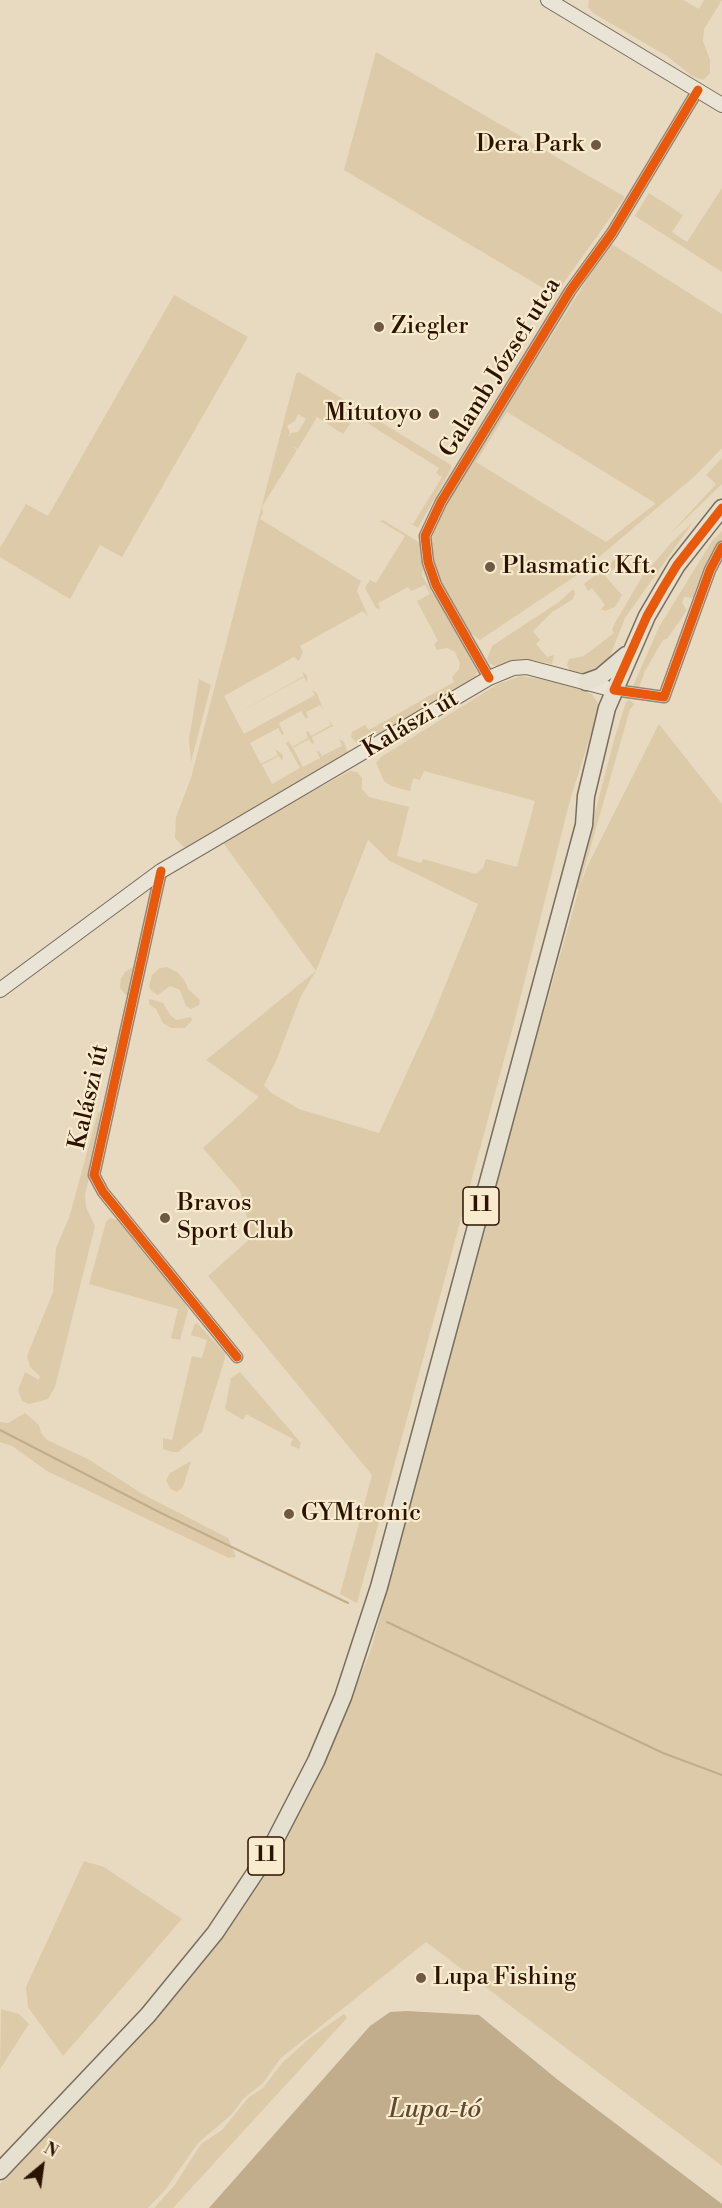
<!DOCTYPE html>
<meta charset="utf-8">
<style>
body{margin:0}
#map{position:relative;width:722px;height:2208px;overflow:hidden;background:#e7dac1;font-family:"Libre Bodoni",serif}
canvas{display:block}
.north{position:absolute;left:12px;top:2136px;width:60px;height:60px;-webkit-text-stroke:4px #f9ebcd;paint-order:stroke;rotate:29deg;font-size:16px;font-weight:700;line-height:24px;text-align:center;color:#2c1300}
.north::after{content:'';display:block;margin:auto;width:21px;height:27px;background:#2c1300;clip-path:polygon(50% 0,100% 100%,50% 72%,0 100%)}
</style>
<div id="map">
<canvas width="722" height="2208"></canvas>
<div class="north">N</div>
</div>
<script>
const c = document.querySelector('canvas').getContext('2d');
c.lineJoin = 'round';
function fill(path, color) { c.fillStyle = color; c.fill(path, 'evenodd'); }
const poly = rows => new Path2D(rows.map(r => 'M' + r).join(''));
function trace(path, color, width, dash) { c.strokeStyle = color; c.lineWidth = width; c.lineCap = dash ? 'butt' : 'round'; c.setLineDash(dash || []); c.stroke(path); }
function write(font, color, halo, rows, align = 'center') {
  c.font = font + ' "Libre Bodoni",serif'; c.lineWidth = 4.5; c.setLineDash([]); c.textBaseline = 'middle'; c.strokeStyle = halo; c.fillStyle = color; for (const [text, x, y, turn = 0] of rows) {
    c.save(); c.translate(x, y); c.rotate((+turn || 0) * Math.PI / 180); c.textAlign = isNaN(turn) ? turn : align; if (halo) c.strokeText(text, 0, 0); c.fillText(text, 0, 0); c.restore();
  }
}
fill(poly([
 [589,0,683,0,699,9,704,0,722,0,704,29,703,41,710,60,710,73,703,80,692,76,667,56,593,13,588,7],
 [376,52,625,197,555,295,344,170],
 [722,188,722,272,635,216,649,193,683,215,672,232,687,242],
 [610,243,722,314,722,448,696,475,580,573,480,640,469,632,435,572,432,539,439,514],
 [507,412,655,503,655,504,606,542,476,462],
 [174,295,248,337,122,557,100,545,70,599,0,557,0,548,26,504,48,516],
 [299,372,451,465,451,469,418,528,407,521,413,524,442,477,436,473,439,468,356,416,343,434,317,417,298,449,292,446,297,450,262,507,263,513,260,519,361,581,357,591,368,616,363,611,300,646,303,652,299,661,294,657,224,696,234,715,304,676,302,671,307,676,307,682,304,677,234,715,244,734,315,695,312,690,317,693,323,710,320,705,306,712,308,717,306,719,301,711,279,723,284,734,282,735,278,728,250,743,261,764,278,755,275,749,283,755,282,761,279,756,262,765,272,784,300,768,286,743,289,741,292,747,308,738,306,732,308,731,311,736,331,725,329,719,333,726,312,737,314,743,312,744,309,739,293,748,303,767,320,758,317,752,319,751,322,756,342,746,339,739,344,742,348,753,190,847,184,847,175,838,176,817,191,778,296,374],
 [298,414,306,419,298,432,291,433,288,438,290,432,287,426,295,421],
 [722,458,722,484,671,533,716,484,706,475],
 [383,520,420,543,427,580,423,570,422,575,432,593,439,597,477,672,475,678,360,746,351,737,352,732,365,725,369,730,454,682,452,677,459,669,460,663,455,652,447,648,437,650,434,644,438,641,417,601,430,594,425,585,411,591,408,587,378,603,380,609,376,608,365,588,370,580,376,583,405,536,380,521],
 [693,522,625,618,608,661,588,675,570,671,567,665,569,659,584,656,614,633,612,630,615,623,642,577,671,543],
 [722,531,722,543,697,595,694,598,684,597,682,603,687,610,667,639,663,640,645,671,639,688,633,686,659,627,712,541],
 [619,556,623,561,605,576,622,595,615,607,605,611,601,609,605,605,592,588,588,591,584,584],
 [572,590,574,590,575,594,572,600,552,612,533,631,540,640,536,644,547,657,554,655,552,664,532,660,518,661,501,667,490,664,487,659,492,646,559,602],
 [521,676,561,682,592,694,599,705,598,712,570,800,515,1019,357,1603,340,1594,372,1475,208,1276,252,1237,240,1191,203,1148,259,1097,206,1060,316,971,222,841,350,771,357,772,362,778,362,789,369,797,409,807,397,856,421,863,423,859,476,874,483,868,486,859,517,867,535,801,424,771,420,780,413,778,410,791,391,786,384,781,376,763,381,757,498,684],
 [368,840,390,861,478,904,432,1018,379,1133,299,1109,270,1092,264,1085,276,1061,301,996,316,971],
 [199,679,211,685,191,762,189,739],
 [629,700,635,704,630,709,579,888,587,867,659,724,722,804,722,2166,426,1942,281,2058,263,2083,243,2099,231,2115,198,2143,165,2190,148,2208,0,2208,0,2184,151,2023,219,1943,265,1876,327,1758,371,1650,516,1110,579,889,575,889,614,740,626,702],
 [137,964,130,994,126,995,120,988,121,978,125,972],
 [167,967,177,972,185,981,188,989,200,1000,199,1005,191,1009,186,1006,180,990,170,986,158,995,152,991,149,987,152,975,160,968],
 [149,999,163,1003,171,1016,177,1020,191,1017,192,1020,185,1028,171,1028,163,1023,156,1009,149,1004],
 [102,1111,104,1114,85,1195,86,1207,95,1226,55,1387,48,1399,29,1404,22,1401,18,1390,25,1372,39,1380,40,1376,30,1367,27,1356,53,1292,56,1248,69,1218,98,1112],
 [110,1218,118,1220,185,1303,188,1311,180,1340,171,1338,178,1309,89,1284,106,1222],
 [197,1323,225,1353,225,1358,202,1432,178,1452,173,1452,163,1449,163,1438,172,1440,192,1356,202,1358,207,1340,191,1335,194,1325],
 [240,1372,301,1443,299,1449,290,1445,293,1439,246,1414,243,1420,225,1409,231,1378],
 [25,1413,39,1425,41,1433,47,1440,88,1459,144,1495,228,1538,236,1557,229,1558,191,1540,47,1471,12,1446,0,1442,0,1422,8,1423],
 [191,1461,183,1487,177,1492,171,1489,166,1481,170,1473],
 [84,1861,104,1867,182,1919,63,2056,28,2007,26,1987],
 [1,2009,19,2014,29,2024,0,2069],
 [344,2014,347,2018,173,2208,154,2208,174,2186,201,2144,222,2130,249,2097,263,2088,282,2063,310,2038]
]), '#ddcaa8');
fill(poly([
 [406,2011,479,2015,558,2080,722,2204,722,2208,209,2208,370,2026,390,2012]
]), '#c1ad8c');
trace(poly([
 [0,1430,159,1512,348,1603],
 [387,1622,663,1753,722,1775]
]), '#c1ad8c', 2);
const street = poly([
 [489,678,436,585,428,562,425,536,441,502,570,291,612,233,698,90],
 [614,690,664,697,710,570,722,547],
 [161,871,94,1175,103,1192,237,1357]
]);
const secondary = poly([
 [548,0,722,105],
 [0,990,161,871,489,678,513,668,527,667,614,690]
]);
const primary = poly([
 [586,682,600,677,626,655],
 [0,2171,148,2015,215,1933,269,1852,316,1761,343,1697,379,1587,584,825,586,796,607,708,647,616,677,565,722,508]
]);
trace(street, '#938878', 13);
trace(secondary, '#786e5f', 16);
trace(primary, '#786e5f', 19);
trace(street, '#eae4d7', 10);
trace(secondary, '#eae4d7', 14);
trace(primary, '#e6e0d1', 16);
trace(poly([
 [722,508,677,565,663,588,647,616,614,690,664,697,710,570,722,547],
 [489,678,436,585,428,562,425,536,441,502,570,291,612,233,698,90],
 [161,871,94,1175,103,1192,237,1357]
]), '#e8590c', 9);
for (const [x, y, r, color] of [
 [596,145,6,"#6d5944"],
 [379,327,6,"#6d5944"],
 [434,414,6,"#6d5944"],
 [490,567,6,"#6d5944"],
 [165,1218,6,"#6d5944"],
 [289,1514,6,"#6d5944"],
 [421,1978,6,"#6d5944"]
]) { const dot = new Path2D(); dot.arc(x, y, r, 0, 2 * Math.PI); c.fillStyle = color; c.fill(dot); trace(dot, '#f9ebcd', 2); }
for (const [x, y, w] of [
 [481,1206,36],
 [266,1856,36]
]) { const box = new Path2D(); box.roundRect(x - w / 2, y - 19, w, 38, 4.5); c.fillStyle = '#f9ebcd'; c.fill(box); trace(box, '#2c1300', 1.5); }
write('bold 22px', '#2c1300', null, [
 ["11",481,1206],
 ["11",266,1856]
]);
write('24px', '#2c1300', '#f9ebcd', [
 ["Dera Park",584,145,"right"],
 ["Ziegler",391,327],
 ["Mitutoyo",422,414,"right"],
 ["Plasmatic Kft.",502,567],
 ["Bravos",177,1204],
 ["Sport Club",177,1232],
 ["GYMtronic",301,1514],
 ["Lupa Fishing",433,1978]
], 'left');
write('24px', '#2c1300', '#f9ebcd', [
 ["Galamb József utca",501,368,-58],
 ["Kalászi út",411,725,-31],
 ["Kalászi út",90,1097,-77]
]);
write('italic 26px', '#61492f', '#f9ebcd', [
 ["Lupa-tó",435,2111]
]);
</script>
